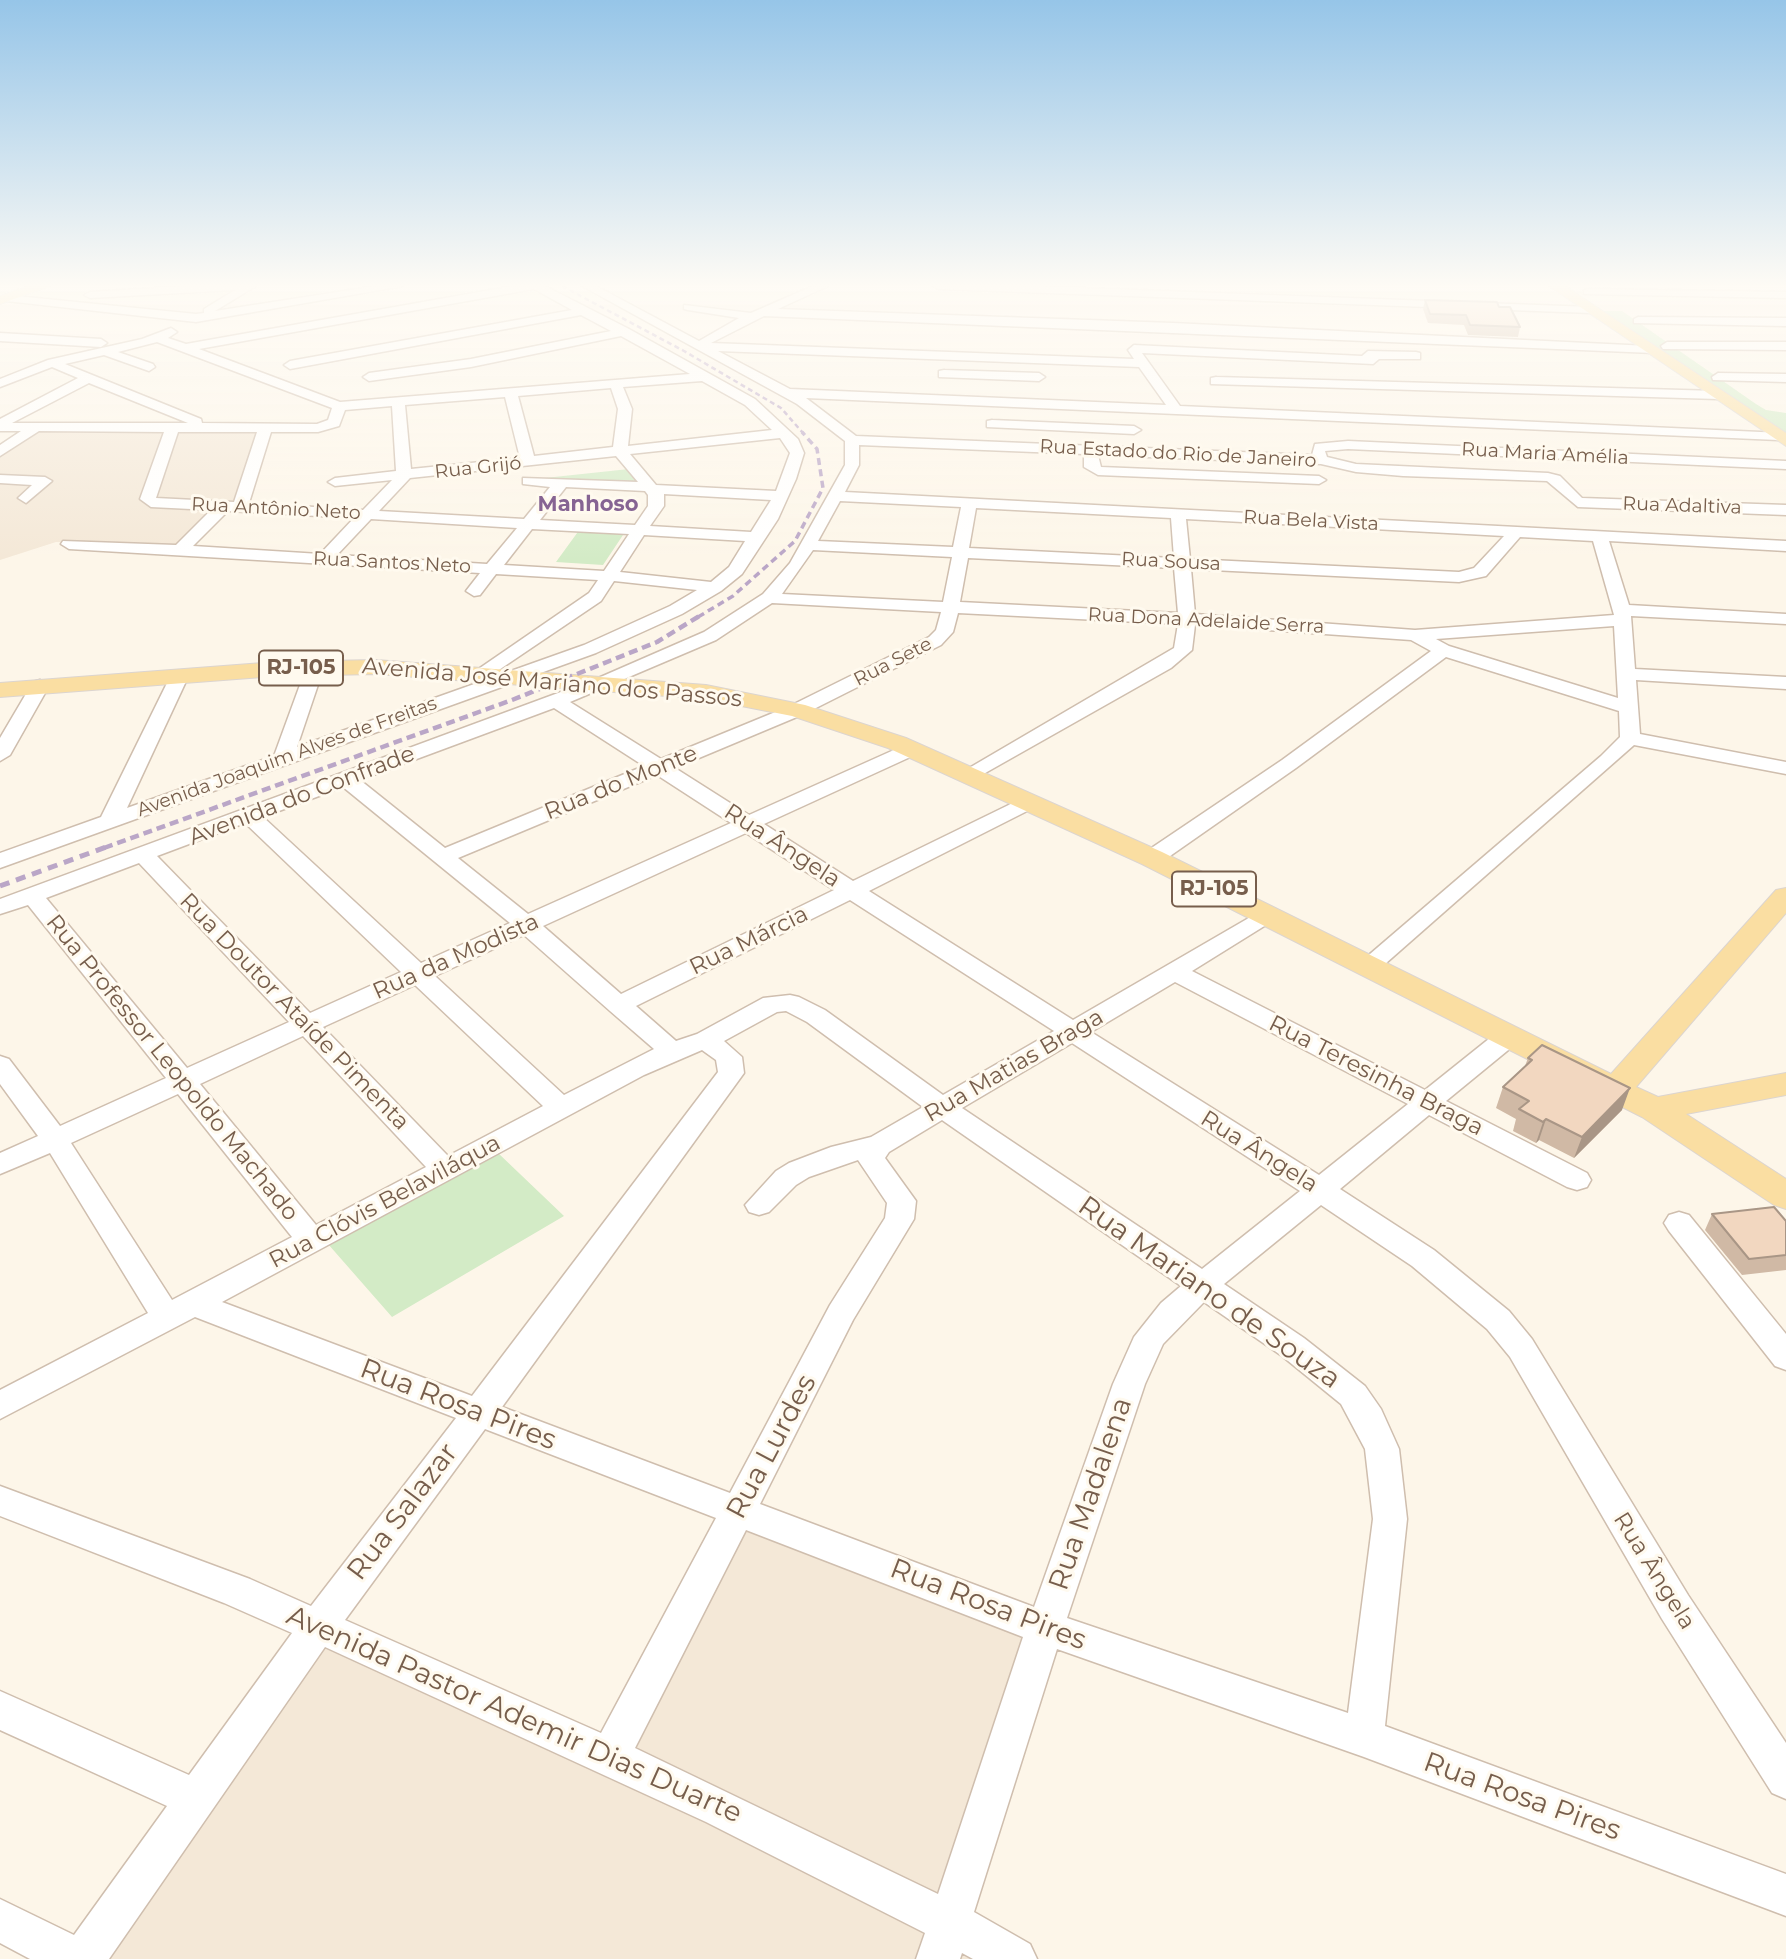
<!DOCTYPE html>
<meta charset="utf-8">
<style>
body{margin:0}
canvas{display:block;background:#fdf6e9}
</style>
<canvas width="1786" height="1959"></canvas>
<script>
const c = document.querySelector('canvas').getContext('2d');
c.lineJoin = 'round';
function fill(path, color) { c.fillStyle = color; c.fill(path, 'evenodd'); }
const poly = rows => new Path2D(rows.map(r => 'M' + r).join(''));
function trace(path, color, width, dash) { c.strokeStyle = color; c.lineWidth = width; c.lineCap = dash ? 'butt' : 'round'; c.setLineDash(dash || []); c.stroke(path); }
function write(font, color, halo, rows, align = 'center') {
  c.font = font + ' Montserrat,sans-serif'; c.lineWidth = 6; c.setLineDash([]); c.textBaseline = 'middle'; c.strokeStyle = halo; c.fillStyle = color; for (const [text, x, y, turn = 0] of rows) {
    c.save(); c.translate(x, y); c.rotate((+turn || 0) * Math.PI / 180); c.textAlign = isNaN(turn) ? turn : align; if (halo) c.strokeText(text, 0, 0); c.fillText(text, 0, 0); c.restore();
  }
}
fill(poly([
 [31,427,265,428,239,507,222,512,177,548,56,542,0,560,0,449],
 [741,1516,1045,1628,941,1908,1028,1959,78,1959,319,1635,606,1753]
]), '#f4e8d7');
fill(poly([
 [1597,311,1622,311,1756,404,1766,410,1786,413,1786,438],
 [629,469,638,484,526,480],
 [580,529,625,532,603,565,556,562],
 [497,1152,564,1216,392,1317,328,1244]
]), '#d3ebc6');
const minor = poly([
 [188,286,256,286,215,311,376,286,403,286,196,322,6,301,0,298,6,295,196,314,204,313,204,309,235,290,90,298,84,295,90,292,188,286],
 [513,286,545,286,629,329,755,399,798,439,804,453,796,479,778,519,742,574,721,591,682,614,596,653,0,868,0,853,101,817,172,673,179,671,188,677,127,808,274,756,308,663,322,663,324,667,297,747,584,645,670,606,697,590,614,581,601,601,484,680,475,674,477,670,589,593,598,580,496,574,480,595,474,596,466,591,480,573,69,549,61,544,63,541,176,545,211,510,151,507,140,499,164,432,39,431,0,456,0,445,21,431,0,431,0,419,78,378,52,367,0,387,0,379,48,360,142,339,171,328,177,332,168,338,186,344,513,286],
 [534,289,572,310,290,361,284,365,290,369,581,315,611,331,471,359,369,373,363,377,369,381,471,367,621,336,690,374,340,402,199,349,534,289],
 [157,342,332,408,328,420,317,424,202,423,201,419,65,364,104,355,149,371,155,367,153,364,118,352,157,342],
 [702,381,745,405,772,430,628,446,632,409,623,387,702,381],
 [89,383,188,423,12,423,89,383],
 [611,388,618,409,613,447,534,456,518,396,611,388],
 [505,397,520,458,411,469,405,405,505,397],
 [392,406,396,471,335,478,328,482,335,486,392,480,363,510,249,503,271,432,318,432,339,426,345,410,392,406],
 [178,432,257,432,234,502,156,498,178,432],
 [780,438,790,453,776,491,656,485,630,454,780,438],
 [616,456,638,482,523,478,523,484,550,487,524,519,379,511,410,478,616,456],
 [566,487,645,491,648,495,648,506,635,525,540,520,566,487],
 [664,494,771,500,751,532,650,526,664,506,664,494],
 [228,511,354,518,320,554,193,546,228,511],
 [371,519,517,528,487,564,337,555,371,519],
 [532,529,629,534,604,571,504,565,532,529],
 [644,535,745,541,729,567,711,582,620,572,644,535],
 [582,286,596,286,699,341,739,318,688,310,684,309,684,305,751,313,813,286,828,286,778,309,1173,323,1649,346,1653,347,1653,353,764,316,711,343,1134,359,1128,350,1134,345,1362,356,1368,351,1416,352,1420,353,1420,359,1379,359,1373,364,1142,353,1180,406,1783,433,1783,439,1778,440,806,398,856,436,1312,455,1315,444,1348,441,1786,461,1786,469,1348,449,1325,451,1327,457,1356,464,1548,473,1560,476,1582,498,1786,505,1786,515,1578,507,1547,481,1403,476,1356,472,1321,464,1098,455,1101,467,1319,476,1326,480,1319,484,1098,475,1084,467,1084,454,859,445,859,465,845,492,1786,541,1786,551,1609,541,1629,605,1786,614,1786,624,1631,616,1635,669,1786,677,1786,689,1636,680,1640,734,1786,762,1786,774,1634,745,1377,971,1368,973,1359,971,1356,966,1601,756,1620,737,1619,711,1446,657,1296,768,1160,863,1152,865,1141,858,1144,853,1282,760,1431,651,1411,640,1195,625,1192,650,1171,668,971,781,964,779,961,775,964,771,1174,648,1178,624,958,613,953,632,941,645,804,714,675,768,749,815,905,745,919,745,922,749,919,753,764,824,853,881,1023,798,1037,798,1041,802,1037,806,869,891,1073,1020,1266,908,1274,910,1278,915,1274,920,1192,971,1425,1090,1500,1030,1518,1030,1522,1036,1518,1042,1446,1101,1587,1173,1591,1180,1587,1187,1577,1190,1567,1187,1429,1115,1340,1189,1434,1250,1509,1311,1532,1339,1688,1595,1786,1743,1786,1799,1772,1793,1662,1619,1510,1357,1487,1329,1412,1266,1321,1205,1224,1284,1304,1338,1365,1386,1381,1409,1399,1449,1407,1519,1385,1726,1786,1874,1786,1916,1364,1757,1057,1649,974,1912,1030,1944,1037,1959,973,1959,962,1953,960,1959,916,1959,925,1933,706,1822,325,1647,109,1959,30,1959,0,1943,0,1899,74,1935,167,1806,0,1730,0,1691,189,1775,292,1633,224,1603,0,1516,0,1486,250,1579,311,1606,456,1418,195,1317,0,1419,0,1390,148,1313,50,1153,0,1174,0,1153,38,1136,0,1084,0,1056,9,1059,60,1126,166,1078,28,905,0,914,0,899,596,679,704,632,763,594,790,563,845,465,845,441,797,404,582,286],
 [718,351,1139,367,1166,405,790,389,718,351],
 [840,501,961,507,953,547,818,541,840,501],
 [976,508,1171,518,1174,558,969,548,976,508],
 [1186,519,1504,536,1474,568,1459,572,1190,559,1186,519],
 [1520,537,1593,541,1614,615,1415,630,1195,614,1191,569,1459,582,1486,576,1520,537],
 [813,550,952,557,943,602,782,594,813,550],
 [968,558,1174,568,1178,613,960,602,968,558],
 [772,603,941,612,936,630,929,637,790,706,661,759,570,702,716,640,772,603],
 [1614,626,1618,698,1449,646,1436,639,1614,626],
 [554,708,644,766,445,848,360,780,554,708],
 [657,775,731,823,528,914,458,858,657,775],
 [343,787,510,923,421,963,263,817,343,787],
 [245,823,401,972,310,1013,157,856,245,823],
 [746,833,834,890,621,994,543,926,746,833],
 [139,863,289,1022,187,1068,46,898,139,863],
 [850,900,1054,1031,943,1095,825,1010,799,997,790,995,763,998,697,1034,676,1041,636,1006,850,900],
 [524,935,610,1011,654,1049,564,1095,435,976,524,935],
 [1175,982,1408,1104,1319,1175,1091,1032,1175,982],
 [415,985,543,1106,448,1156,323,1027,415,985],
 [786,1011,807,1022,923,1107,871,1137,831,1147,789,1163,776,1171,745,1205,749,1212,759,1215,769,1212,796,1185,809,1177,858,1160,887,1203,885,1218,830,1305,730,1493,502,1407,744,1073,742,1057,724,1041,777,1012,786,1011],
 [303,1036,426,1167,316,1225,200,1084,303,1036],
 [1072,1043,1300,1191,1202,1269,962,1108,1072,1043],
 [702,1050,716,1060,718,1072,472,1396,222,1302,644,1075,702,1050],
 [178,1094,292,1237,172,1300,71,1143,178,1094],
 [942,1120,1181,1286,1161,1303,1134,1337,1113,1384,1034,1607,760,1504,853,1320,914,1219,916,1201,885,1158,889,1152,942,1120],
 [1204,1302,1282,1356,1341,1404,1365,1449,1373,1519,1348,1713,1067,1618,1145,1384,1163,1344,1204,1302],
 [485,1429,716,1518,601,1733,345,1620,485,1429],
 [746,1530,1023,1637,938,1894,635,1748,746,1530],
 [933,286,1030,286,1591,307,1597,310,1591,313,939,289,933,286],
 [1588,289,1786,292,1786,298,1584,294,1584,290,1588,289],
 [1638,317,1786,318,1786,326,1634,323,1634,319,1638,317],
 [0,333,101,339,107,343,101,347,0,341,0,333],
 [1667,342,1786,342,1786,350,1663,349,1661,346,1667,342],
 [944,370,1039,373,1045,377,1039,381,939,377,939,371,944,370],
 [1718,373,1786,374,1786,382,1713,380,1712,377,1718,373],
 [1216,377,1718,391,1725,395,1718,399,1211,384,1211,378,1216,377],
 [992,420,1134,426,1141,430,1134,434,987,427,987,421,992,420],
 [0,475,45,477,52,481,26,503,18,498,32,485,0,483,0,475],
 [40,680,49,686,10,755,0,761,0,738,33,682,40,680],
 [1679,1212,1689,1215,1786,1334,1786,1370,1775,1366,1669,1231,1664,1223,1669,1215,1679,1212]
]);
const major = poly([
 [29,286,50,286,0,304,0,296,29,286],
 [1549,286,1565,286,1786,433,1786,446,1549,286],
 [376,660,706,685,805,705,906,738,1162,852,1611,1074,1776,890,1786,888,1786,913,1636,1087,1658,1097,1786,1073,1786,1095,1686,1114,1786,1179,1786,1209,1774,1205,1642,1117,1142,864,888,748,792,716,706,699,376,674,276,676,0,697,0,683,276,662,376,660]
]);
trace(minor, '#cfbeae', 3);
trace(major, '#dcd5d0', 2);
fill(minor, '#fff');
fill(major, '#fadea2');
trace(poly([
 [562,286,684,351,781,408,803,433]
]), '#baa6c7', 2.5, [5, 3.5]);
trace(poly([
 [698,617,733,596,795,541,823,488,817,449,802,432]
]), '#baa6c7', 3.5, [7, 4.5]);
trace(poly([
 [104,848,512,700,657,642,701,615]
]), '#baa6c7', 4.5, [9, 5]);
trace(poly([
 [0,886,109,846]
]), '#baa6c7', 5, [10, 7]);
fill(poly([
 [1425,300,1520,327,1518,337,1468,335,1464,325,1428,323,1423,309],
 [1528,1058,1622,1110,1574,1158,1539,1140,1536,1143,1513,1131,1516,1119,1496,1108,1503,1087,1525,1066],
 [1712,1214,1786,1221,1786,1270,1742,1275,1705,1230]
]), '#d0b9a5');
fill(poly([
 [1630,1088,1622,1110,1574,1158,1582,1137],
 [1546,1119,1539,1140,1536,1143,1543,1122]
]), '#a99686');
const building = poly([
 [1425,300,1497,302,1499,307,1510,307,1520,327,1470,325,1466,315,1430,314,1425,300],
 [1542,1045,1630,1088,1582,1137,1546,1119,1543,1122,1519,1109,1529,1101,1503,1087,1532,1060,1528,1058,1542,1045],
 [1774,1207,1786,1221,1786,1255,1749,1259,1712,1214,1774,1207]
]);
fill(building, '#f2d7c0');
trace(building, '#a99686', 2);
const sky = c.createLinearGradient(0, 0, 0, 560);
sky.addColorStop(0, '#96c5e8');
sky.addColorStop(0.51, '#fefbf5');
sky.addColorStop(1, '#fefbf500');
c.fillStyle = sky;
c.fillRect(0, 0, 1786, 560);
write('19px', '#775e4c', '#fffaef', [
 ["Rua Estado do Rio de Janeiro",1178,454,3],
 ["Rua Maria Amélia",1545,454,3],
 ["Rua Grijó",478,468,-6],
 ["Rua Adaltiva",1682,506,2],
 ["Rua Antônio Neto",276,509,3],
 ["Rua Bela Vista",1311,521,3],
 ["Rua Sousa",1171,562,3],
 ["Rua Santos Neto",392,563,3],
 ["Rua Dona Adelaide Serra",1206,621,3],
 ["Rua Sete",893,662,-27],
 ["Avenida Joaquim Alves de Freitas",287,757,-20]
]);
write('bold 21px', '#866493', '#fffaef', [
 ["Manhoso",588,505]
]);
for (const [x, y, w] of [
 [301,668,84],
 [1214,889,84]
]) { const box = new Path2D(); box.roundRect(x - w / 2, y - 17.5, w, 35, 5); c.fillStyle = '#fffaef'; c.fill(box); trace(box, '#775e4c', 2); }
write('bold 21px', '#775e4c', null, [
 ["RJ-105",301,668],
 ["RJ-105",1214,889]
]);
write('23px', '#775e4c', '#fffaef', [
 ["Avenida José Mariano dos Passos",552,683,5],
 ["Rua do Monte",621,783,-22],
 ["Avenida do Confrade",302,796,-21],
 ["Rua Ângela",782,846,33],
 ["Rua Márcia",749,941,-26],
 ["Rua da Modista",456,957,-24],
 ["Rua Doutor Ataíde Pimenta",294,1012,46],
 ["Rua Matias Braga",1014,1066,-30],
 ["Rua Professor Leopoldo Machado",172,1068,51],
 ["Rua Teresinha Braga",1376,1076,27],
 ["Rua Ângela",1259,1152,32],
 ["Rua Clóvis Belaviláqua",385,1202,-28],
 ["Rua Ângela",1654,1571,58]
]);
write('28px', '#775e4c', '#fffaef', [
 ["Rua Mariano de Souza",1209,1293,35],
 ["Rua Rosa Pires",458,1405,21],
 ["Rua Lurdes",772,1447,-62],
 ["Rua Madalena",1091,1494,-71],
 ["Rua Salazar",403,1512,-53],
 ["Rua Rosa Pires",988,1605,21],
 ["Avenida Pastor Ademir Dias Duarte",514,1715,24],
 ["Rua Rosa Pires",1522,1797,20]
]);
</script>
